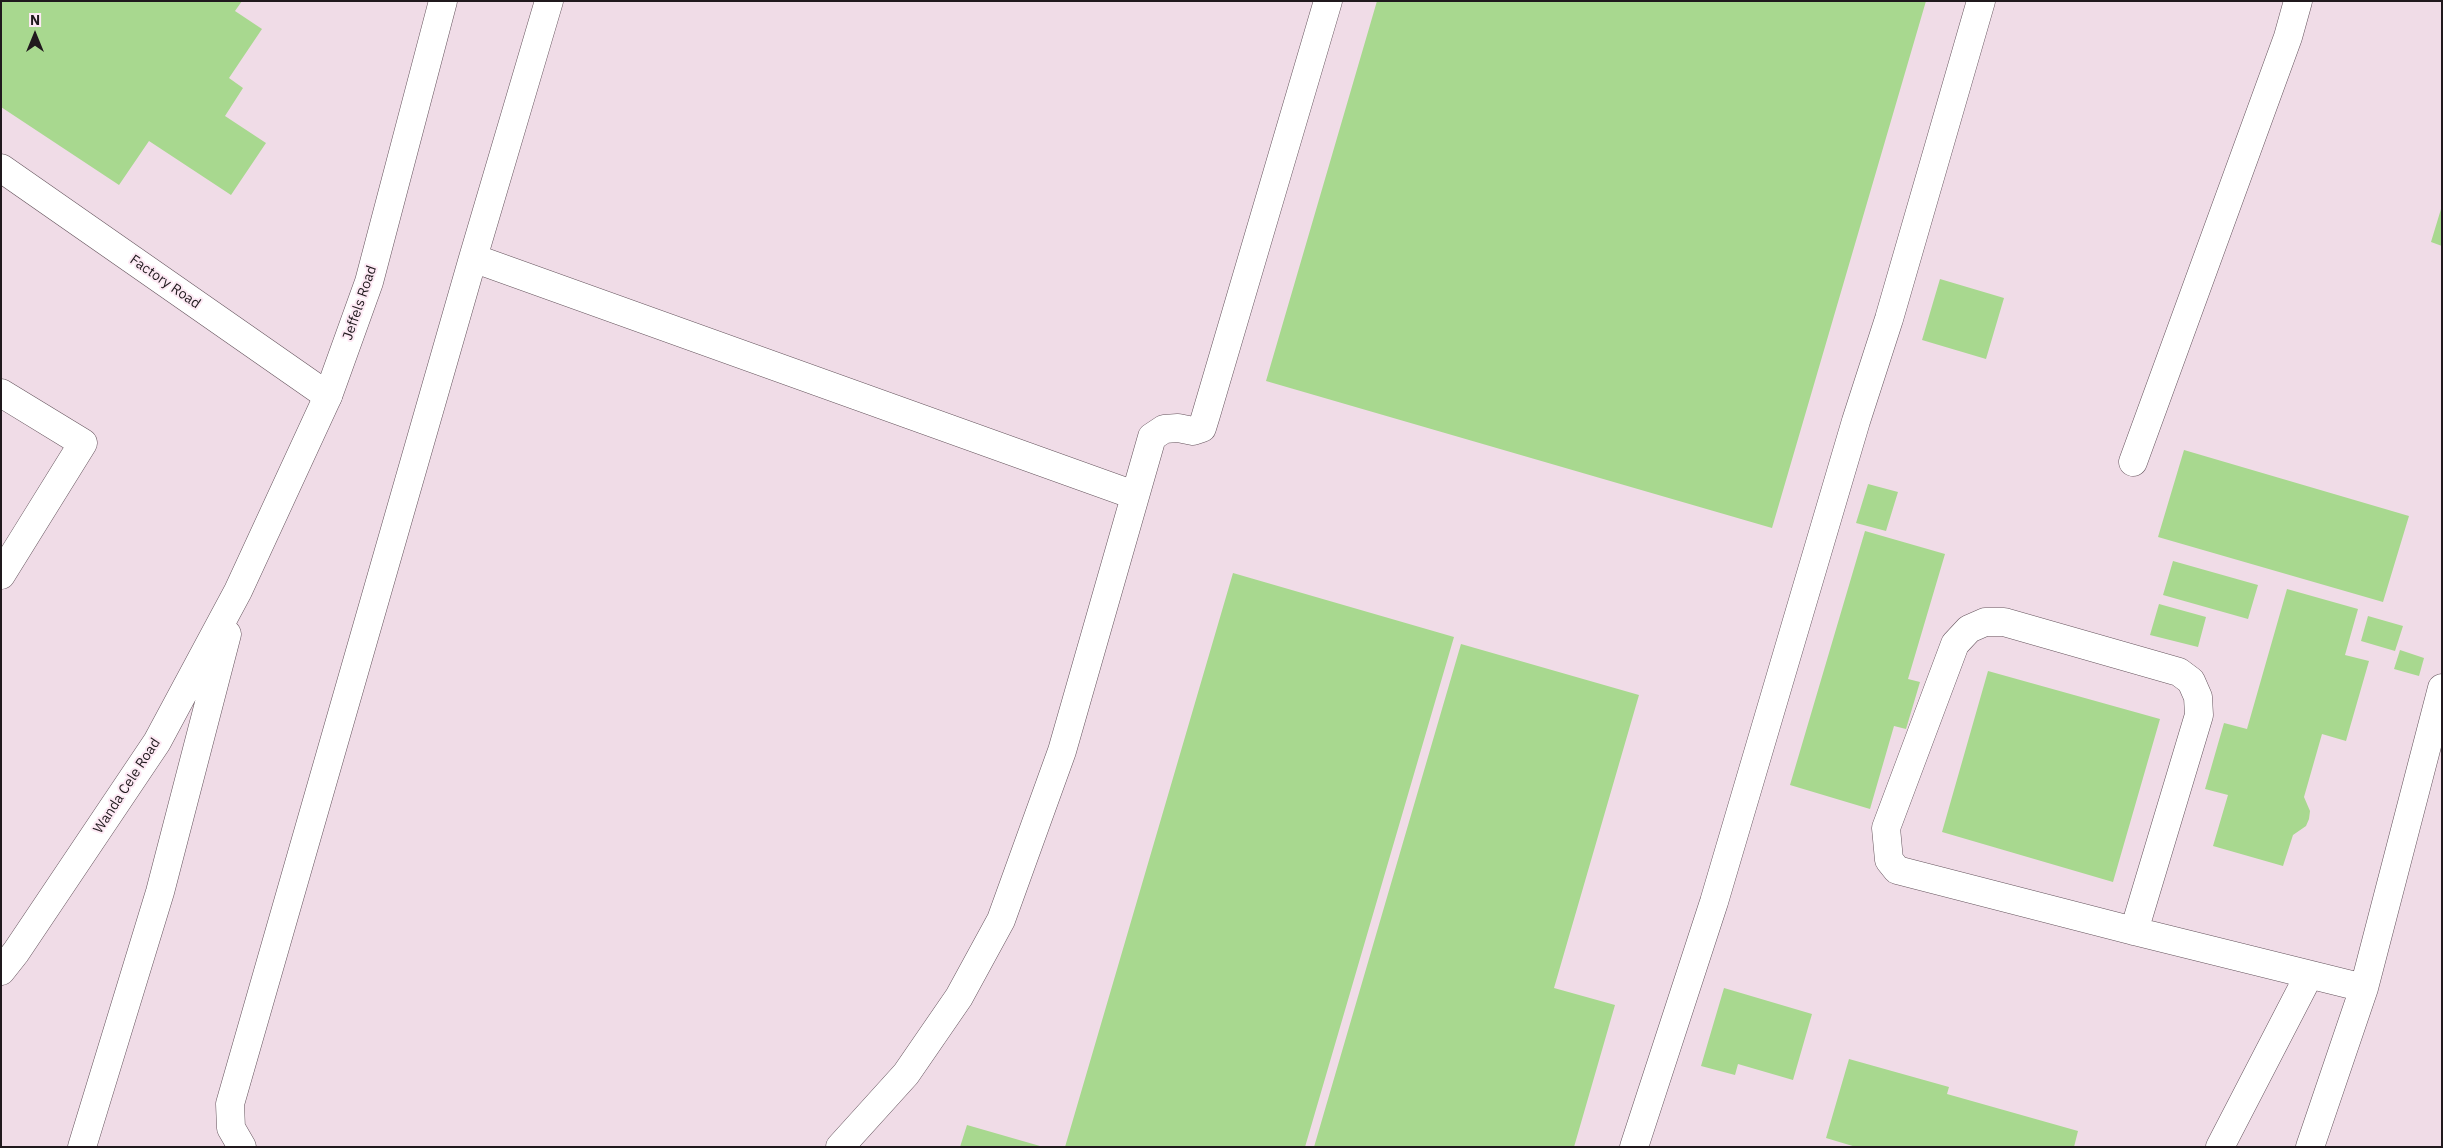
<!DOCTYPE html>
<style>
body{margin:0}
#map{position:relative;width:2443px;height:1148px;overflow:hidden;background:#f0dce7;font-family:"IBM Plex Sans",sans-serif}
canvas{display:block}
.frame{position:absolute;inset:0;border:2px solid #20191d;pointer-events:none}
.north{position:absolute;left:10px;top:10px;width:50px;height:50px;-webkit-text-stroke:4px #fde9f4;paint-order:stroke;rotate:0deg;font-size:14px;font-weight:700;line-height:20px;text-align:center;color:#20191d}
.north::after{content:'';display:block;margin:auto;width:18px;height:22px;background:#20191d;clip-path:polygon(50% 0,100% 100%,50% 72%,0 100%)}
</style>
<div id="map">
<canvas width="2443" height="1148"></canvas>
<div class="frame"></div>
<div class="north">N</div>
</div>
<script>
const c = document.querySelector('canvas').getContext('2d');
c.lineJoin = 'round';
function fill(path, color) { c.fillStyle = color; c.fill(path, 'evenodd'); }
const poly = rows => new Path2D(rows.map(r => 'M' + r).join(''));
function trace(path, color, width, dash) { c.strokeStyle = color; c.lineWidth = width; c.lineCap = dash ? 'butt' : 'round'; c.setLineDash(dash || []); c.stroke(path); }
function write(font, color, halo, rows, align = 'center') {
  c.font = font + ' "IBM Plex Sans",sans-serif'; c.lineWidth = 4; c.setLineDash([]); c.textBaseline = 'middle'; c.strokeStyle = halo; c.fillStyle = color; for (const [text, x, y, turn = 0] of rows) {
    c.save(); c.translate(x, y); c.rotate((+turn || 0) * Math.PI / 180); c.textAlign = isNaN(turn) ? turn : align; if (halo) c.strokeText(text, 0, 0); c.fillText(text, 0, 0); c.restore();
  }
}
fill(poly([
 [1,1,242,1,235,11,262,29,229,78,243,88,225,116,266,143,231,195,149,141,119,185,1,107],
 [1377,1,1926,1,1772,528,1266,381],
 [2441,209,2442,209,2442,246,2431,242],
 [1940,279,2004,298,1986,359,1922,340],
 [2184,450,2409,516,2383,602,2158,537],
 [1868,484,1898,492,1886,531,1856,523],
 [1865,531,1945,554,1908,679,1920,682,1906,729,1894,726,1870,809,1790,785],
 [2173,561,2258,585,2248,619,2163,595],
 [1233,573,1454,637,1305,1147,1065,1147],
 [2287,589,2358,609,2345,655,2369,661,2346,741,2322,734,2304,797,2310,811,2309,819,2306,826,2293,835,2283,866,2213,846,2228,795,2205,789,2224,723,2247,729],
 [2159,604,2206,617,2198,647,2150,635],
 [2368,616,2403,626,2395,651,2361,641],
 [1461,644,1639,695,1554,988,1615,1005,1574,1147,1314,1147],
 [2400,650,2424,658,2419,676,2394,669],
 [1988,671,2160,719,2113,882,1942,832],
 [1724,988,1812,1014,1793,1080,1738,1064,1735,1075,1701,1066],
 [1849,1059,1949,1087,1947,1094,2078,1131,2074,1147,1856,1147,1826,1138],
 [967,1125,1040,1146,1040,1147,960,1147]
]), '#a8d88f');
const minor = poly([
 [1,168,328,396],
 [473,258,1134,495],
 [1,393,83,443,1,575],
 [2133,462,2288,37,2298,1],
 [2134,931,2199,715,2198,697,2191,681,2179,672,2004,622,1985,622,1969,629,1955,644,1886,828,1889,860,1897,870,2134,931,2364,988],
 [242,1147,231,1128,230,1104,473,258,549,1],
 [840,1147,906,1074,959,997,1001,920,1062,751,1152,437,1164,429,1178,428,1193,431,1202,428,1206,415,1328,1],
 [1634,1147,1714,902,1856,421,1889,319,1981,1],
 [2220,1147,2309,975],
 [2310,1147,2364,988,2442,688]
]);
const major = poly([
 [1,971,16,952,157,742,238,591,328,396,369,282,443,1],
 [82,1147,160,892,227,634]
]);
trace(minor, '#65545d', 29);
trace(major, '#65545d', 29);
trace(minor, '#fff', 28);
trace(major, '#fff', 28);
write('14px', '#20191d', '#fde9f4', [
 ["Factory Road",165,282,35],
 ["Jeffels Road",360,303,-71],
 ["Wanda Cele Road",127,786,-57]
]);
</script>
